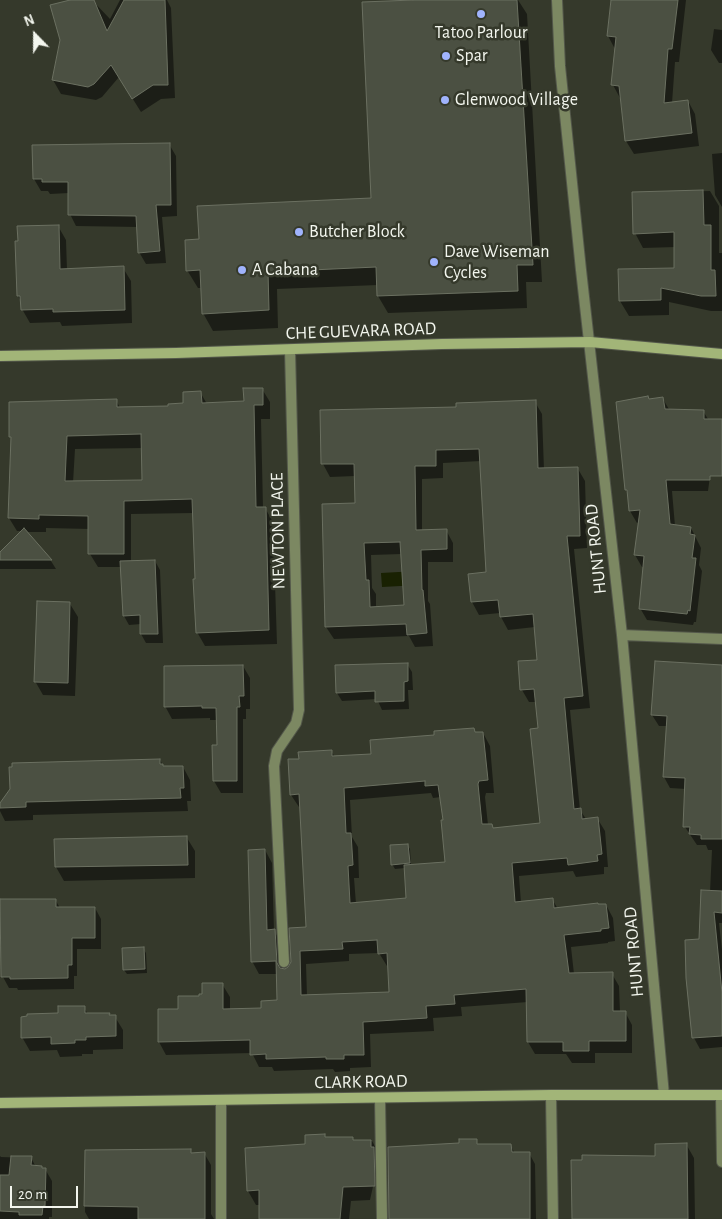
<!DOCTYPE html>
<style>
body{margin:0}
#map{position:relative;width:722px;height:1219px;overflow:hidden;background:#35392b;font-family:"Alegreya Sans",sans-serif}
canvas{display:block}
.north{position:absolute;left:10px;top:10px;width:50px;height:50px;-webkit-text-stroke:4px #35392b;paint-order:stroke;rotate:338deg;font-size:14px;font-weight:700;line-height:20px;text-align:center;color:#f3f6ee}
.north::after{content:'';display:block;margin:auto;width:18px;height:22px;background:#f3f6ee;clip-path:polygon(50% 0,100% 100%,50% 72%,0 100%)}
.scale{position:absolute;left:10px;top:1186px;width:68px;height:22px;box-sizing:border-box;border:2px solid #f3f6ee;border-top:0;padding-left:6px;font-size:15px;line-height:18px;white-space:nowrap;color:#f3f6ee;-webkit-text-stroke:4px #35392b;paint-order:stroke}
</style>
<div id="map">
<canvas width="722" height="1219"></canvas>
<div class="north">N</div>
<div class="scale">20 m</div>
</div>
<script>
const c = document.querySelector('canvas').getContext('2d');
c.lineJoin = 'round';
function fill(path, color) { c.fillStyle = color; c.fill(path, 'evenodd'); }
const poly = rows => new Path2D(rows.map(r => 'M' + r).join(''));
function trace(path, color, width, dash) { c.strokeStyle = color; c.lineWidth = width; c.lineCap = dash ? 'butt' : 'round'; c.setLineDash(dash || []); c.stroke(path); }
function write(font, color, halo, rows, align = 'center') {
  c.font = font + ' "Alegreya Sans",sans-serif'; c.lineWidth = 5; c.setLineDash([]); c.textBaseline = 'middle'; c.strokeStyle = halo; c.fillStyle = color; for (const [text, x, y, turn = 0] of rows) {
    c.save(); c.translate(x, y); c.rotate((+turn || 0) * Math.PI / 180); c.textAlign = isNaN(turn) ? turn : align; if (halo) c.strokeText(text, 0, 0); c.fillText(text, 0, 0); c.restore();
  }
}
fill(poly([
 [417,571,419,585,382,587,381,573]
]), '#192102');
fill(poly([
 [75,0,92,0,110,19,120,0,167,0,171,8,175,98,161,99,141,112,119,77,102,97,96,100,61,94,53,80],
 [441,0,518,0,527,14,542,282,526,282,527,308,388,313,378,296,378,285,277,289,278,328,213,331,203,313,202,288,198,288,187,270,200,240,372,199],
 [612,0,686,0,679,62,675,62,672,103,688,101,695,114,699,146,634,154,626,141,620,98,613,85,615,49,608,36],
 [714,29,722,30,722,63,719,63,711,50],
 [169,144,176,156,177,216,162,217,166,263,146,264,139,252,138,227,76,226,70,214,69,193,50,194,48,191,41,191,34,179],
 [722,153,722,207,715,195,712,154],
 [710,191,719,206,719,253,722,253,722,311,711,311,669,302,669,315,629,316,620,301,676,269,676,247,643,248,635,233,633,193],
 [58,226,66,240,67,270,123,268,131,281,132,323,62,326,60,322,30,323,22,309,22,303,18,296,16,242],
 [262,389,270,402,270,419,261,419,263,508,265,508,273,522,277,644,205,646,197,632,194,513,131,514,131,562,155,561,160,570,163,643,146,643,141,634,141,624,129,625,124,616,121,567,98,567,90,554,90,529,46,528,46,532,26,532,51,561,56,569,0,569,0,554,23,531,17,531,9,518,12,439,10,403,116,400,120,408,169,407,184,404,200,392,207,404,245,402],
 [143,448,143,481,73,483,75,449],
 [663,399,670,411,703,411,716,432,708,491,672,491,675,526,691,528,701,548,699,565,702,571,696,622,694,622,693,625,647,620,640,608,644,567,642,567,635,555,639,522,637,523,630,511,628,494,626,490,649,400],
 [535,402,542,414,544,470,578,469,585,481,587,548,574,549,590,708,570,710,580,810,586,819,597,818,605,831,608,867,604,867,604,874,576,877,573,871,519,876,521,903,552,899,558,909,606,905,613,918,615,941,608,942,608,943,571,947,574,974,612,974,619,986,620,1012,625,1012,632,1025,632,1053,595,1053,595,1063,572,1063,566,1054,535,1054,528,1042,528,1002,461,1007,462,1016,433,1018,434,1031,370,1034,371,1067,350,1068,350,1071,335,1072,333,1069,274,1071,272,1067,259,1067,252,1053,166,1055,159,1042,179,1010,222,984,230,997,230,1010,262,1009,278,1001,277,974,259,974,252,961,265,850,272,863,274,931,282,943,283,970,289,968,307,928,301,807,299,807,291,795,300,760,331,751,335,757,372,755,435,736,474,729,476,733,483,733,490,746,494,793,486,793,485,797,488,825,491,825,494,829,541,824,539,729,537,702,529,702,522,690,538,661,535,627,508,630,501,617,500,613,479,615,472,602,469,575,488,573,481,461,443,463,443,478,422,479,422,531,446,530,453,543,453,562,428,562,428,601,430,604,433,646,415,647,409,636,334,639,326,627,356,504,355,476,330,477,323,464,321,411,457,408],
 [402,554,406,607,376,608,376,594,372,588,371,555],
 [431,793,433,798,441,797,445,821,446,863,411,866,410,849,407,845,392,864,395,869,405,868,408,899,356,904,354,878,359,878,358,847,352,837,350,800],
 [379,953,387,966,389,966,391,993,307,996,306,964,349,961,349,954],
 [70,604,78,617,75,696,43,695,35,681],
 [407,664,412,672,413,690,408,690,409,709,382,710,377,699,342,701,337,693],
 [243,666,250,678,250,709,246,709,246,719,243,719,243,793,221,793,214,781,218,746,218,720,210,720,210,718,172,719,165,706],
 [722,666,722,923,719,923,722,950,722,1047,700,1049,694,1038,688,978,700,940,710,892,712,850,708,850,706,845,697,845,685,827,686,789,670,788,664,777,668,726,659,726,652,715],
 [160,760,164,767,183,767,190,780,191,801,187,801,188,811,33,815,33,820,5,821,0,811,0,805,11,789],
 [187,838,195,851,195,878,64,881,56,867,55,840],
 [0,900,56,901,60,908,95,908,101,919,101,949,77,949,77,976,74,976,74,989,18,990,17,988,9,988,3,977,3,947,0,947],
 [143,949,146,953,147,973,127,974,124,970],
 [84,1008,88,1014,109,1014,110,1017,115,1017,123,1030,123,1049,93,1050,93,1054,82,1054,82,1056,60,1057,57,1050,30,1051,22,1037,59,1014],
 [324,1135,326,1139,354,1141,372,1141,380,1155,370,1200,351,1201,349,1219,260,1219,260,1205,256,1205,248,1191,307,1146],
 [476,1141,479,1146,511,1146,515,1154,529,1153,535,1164,536,1219,390,1219,460,1144],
 [686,1144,694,1158,695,1219,573,1219,583,1161,657,1157],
 [190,1150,192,1154,204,1153,211,1165,211,1214,214,1219,89,1219,85,1212,86,1151],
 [0,1156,1,1157,31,1158,36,1167,42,1167,43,1169,45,1169,52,1181,52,1217,49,1217,49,1219,0,1219]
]), '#0007');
const building = poly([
 [70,0,94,0,107,31,124,0,165,0,168,85,153,85,132,99,111,65,94,84,88,87,52,80,60,40,50,5,70,0],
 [413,0,517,0,533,265,517,265,518,291,377,296,376,267,268,272,269,310,202,314,200,270,186,271,185,240,199,239,197,206,371,198,362,2,413,0],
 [611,0,678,0,672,49,668,49,664,103,688,100,692,133,625,141,619,86,611,85,616,37,607,36,611,0],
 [170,143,171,205,156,205,160,251,138,253,136,216,68,215,68,182,42,182,42,179,33,179,32,145,170,143],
 [703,190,704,225,711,225,711,270,715,270,716,296,701,296,661,288,661,300,619,301,618,269,674,268,674,232,633,234,632,192,703,190],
 [59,225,60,269,124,266,125,310,53,312,53,309,21,310,20,296,17,296,15,241,18,241,17,226,59,225],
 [243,388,263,388,263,405,254,405,256,507,266,507,269,630,196,633,193,579,195,579,192,499,124,501,124,554,88,554,88,516,39,515,39,519,8,518,11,437,9,437,9,402,117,399,117,407,168,406,168,404,183,403,183,392,201,391,202,403,244,401,243,388],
 [141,434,142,480,65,481,67,436,141,434],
 [648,396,649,399,663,397,665,409,704,410,704,419,722,419,722,476,710,476,710,480,666,480,670,524,691,527,690,534,695,535,692,558,696,558,690,611,688,610,687,614,639,609,644,556,634,555,640,510,629,511,627,490,625,490,616,402,648,396],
 [536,400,538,468,578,467,580,536,567,536,583,696,564,698,574,809,581,808,582,819,598,817,602,854,597,855,598,861,568,865,567,858,512,863,515,902,553,898,554,908,598,903,598,904,606,904,609,928,601,929,601,931,564,935,569,973,613,972,613,1011,626,1011,626,1041,589,1041,589,1051,563,1051,563,1042,527,1042,526,989,454,995,455,1004,426,1006,427,1018,363,1022,364,1055,344,1055,344,1059,326,1059,326,1057,266,1059,266,1054,250,1055,250,1040,158,1042,158,1009,178,1009,178,996,199,996,199,994,202,994,202,983,223,983,223,1009,261,1008,261,1001,277,1000,276,961,251,962,248,850,265,849,267,930,275,929,277,963,280,968,285,969,288,967,291,962,289,928,306,927,299,794,290,795,288,759,299,759,298,752,332,750,332,756,371,754,370,740,434,735,434,731,474,728,475,732,483,732,488,780,479,781,478,784,482,824,492,824,493,828,540,823,530,729,538,728,534,689,520,690,518,661,537,660,533,614,500,617,498,600,471,602,468,574,486,572,479,449,436,450,436,466,415,466,416,530,447,529,447,549,421,550,422,590,423,590,427,633,407,635,406,624,325,627,322,504,355,503,354,464,321,464,320,410,456,407,456,403,536,400],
 [400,542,404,605,370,607,369,580,366,580,364,543,400,542],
 [425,781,425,786,438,785,443,820,441,820,445,862,404,865,406,898,350,903,348,866,353,865,351,833,346,833,344,788,425,781],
 [377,940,378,954,387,953,389,992,301,995,300,951,343,949,342,942,377,940],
 [24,528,52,560,0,560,0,552,24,528],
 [155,560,158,634,140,634,140,615,123,616,120,561,155,560],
 [37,601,70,602,68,683,34,682,37,601],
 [655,661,722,665,722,839,701,839,701,835,689,834,690,827,683,827,685,778,663,777,667,716,651,715,655,661],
 [408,663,408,681,404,682,404,701,375,702,375,691,336,693,335,665,408,663],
 [243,665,244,696,239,696,240,707,237,707,237,781,213,781,212,745,217,745,216,708,202,708,202,706,164,707,164,666,243,665],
 [160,759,160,764,163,764,163,766,183,766,184,788,180,788,181,798,26,802,26,807,0,808,0,803,10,789,9,767,12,767,12,763,160,759],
 [187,836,188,865,55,867,54,839,187,836],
 [408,844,410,863,391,865,390,845,408,844],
 [701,890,722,891,722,913,714,912,722,993,722,1036,692,1038,686,978,685,940,699,939,701,890],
 [0,899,56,899,56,907,95,907,95,938,72,938,72,965,68,965,68,978,10,979,10,977,1,977,0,899],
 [144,947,145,969,123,970,122,948,144,947],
 [58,1006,85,1006,85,1013,110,1013,109,1015,116,1015,116,1036,86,1037,86,1040,75,1040,75,1043,51,1044,51,1037,21,1038,21,1017,27,1016,27,1014,58,1013,58,1006],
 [325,1134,325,1137,353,1137,353,1140,371,1140,371,1147,374,1147,375,1186,343,1187,340,1219,259,1219,259,1190,247,1191,245,1148,305,1144,305,1135,325,1134],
 [459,1139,477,1139,477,1144,511,1144,512,1152,530,1152,530,1219,389,1219,388,1147,459,1143,459,1139],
 [687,1143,688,1219,572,1219,571,1160,582,1160,582,1155,655,1156,655,1144,687,1143],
 [191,1149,191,1153,205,1152,205,1219,138,1219,138,1207,84,1206,85,1150,191,1149],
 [11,1156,32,1156,31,1165,42,1166,42,1168,46,1168,45,1206,43,1206,42,1215,19,1215,19,1212,0,1211,0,1175,9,1175,11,1156]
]);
fill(building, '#4b5042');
trace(building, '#6b7061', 1);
const street = poly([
 [557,0,560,66,581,270,622,635,664,1095],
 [622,635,722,639],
 [284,962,274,766,277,751,296,723,299,710,290,350],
 [551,1095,553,1219],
 [721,1095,722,1162],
 [380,1099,382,1219],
 [221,1219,221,1100]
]);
const secondary = poly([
 [0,356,176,353,442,344,590,342,722,354],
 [0,1103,551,1095,722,1095]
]);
trace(street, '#53574a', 12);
trace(secondary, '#53574a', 12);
trace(street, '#7c8862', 10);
trace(secondary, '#a2b578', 10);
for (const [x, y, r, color] of [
 [481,14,5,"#a0b3fd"],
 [446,56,5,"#a0b3fd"],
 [445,100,5,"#a0b3fd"],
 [299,232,5,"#a0b3fd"],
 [434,262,5,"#a0b3fd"],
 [242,270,5,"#a0b3fd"]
]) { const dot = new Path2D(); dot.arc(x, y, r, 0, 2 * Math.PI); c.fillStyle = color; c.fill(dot); trace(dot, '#35392b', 2); }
write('18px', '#f3f6ee', '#35392b', [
 ["Tatoo Parlour",481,33,"center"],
 ["Spar",456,56],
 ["Glenwood Village",455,100],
 ["Butcher Block",309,232],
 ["Dave Wiseman",444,252],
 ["Cycles",444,273],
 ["A Cabana",252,270]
], 'left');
write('18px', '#f3f6ee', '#35392b', [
 ["CHE GUEVARA ROAD",361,331,-2],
 ["NEWTON PLACE",278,531,-91],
 ["HUNT ROAD",596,549,-96],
 ["HUNT ROAD",634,952,-95],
 ["CLARK ROAD",361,1082,-1]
]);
</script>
